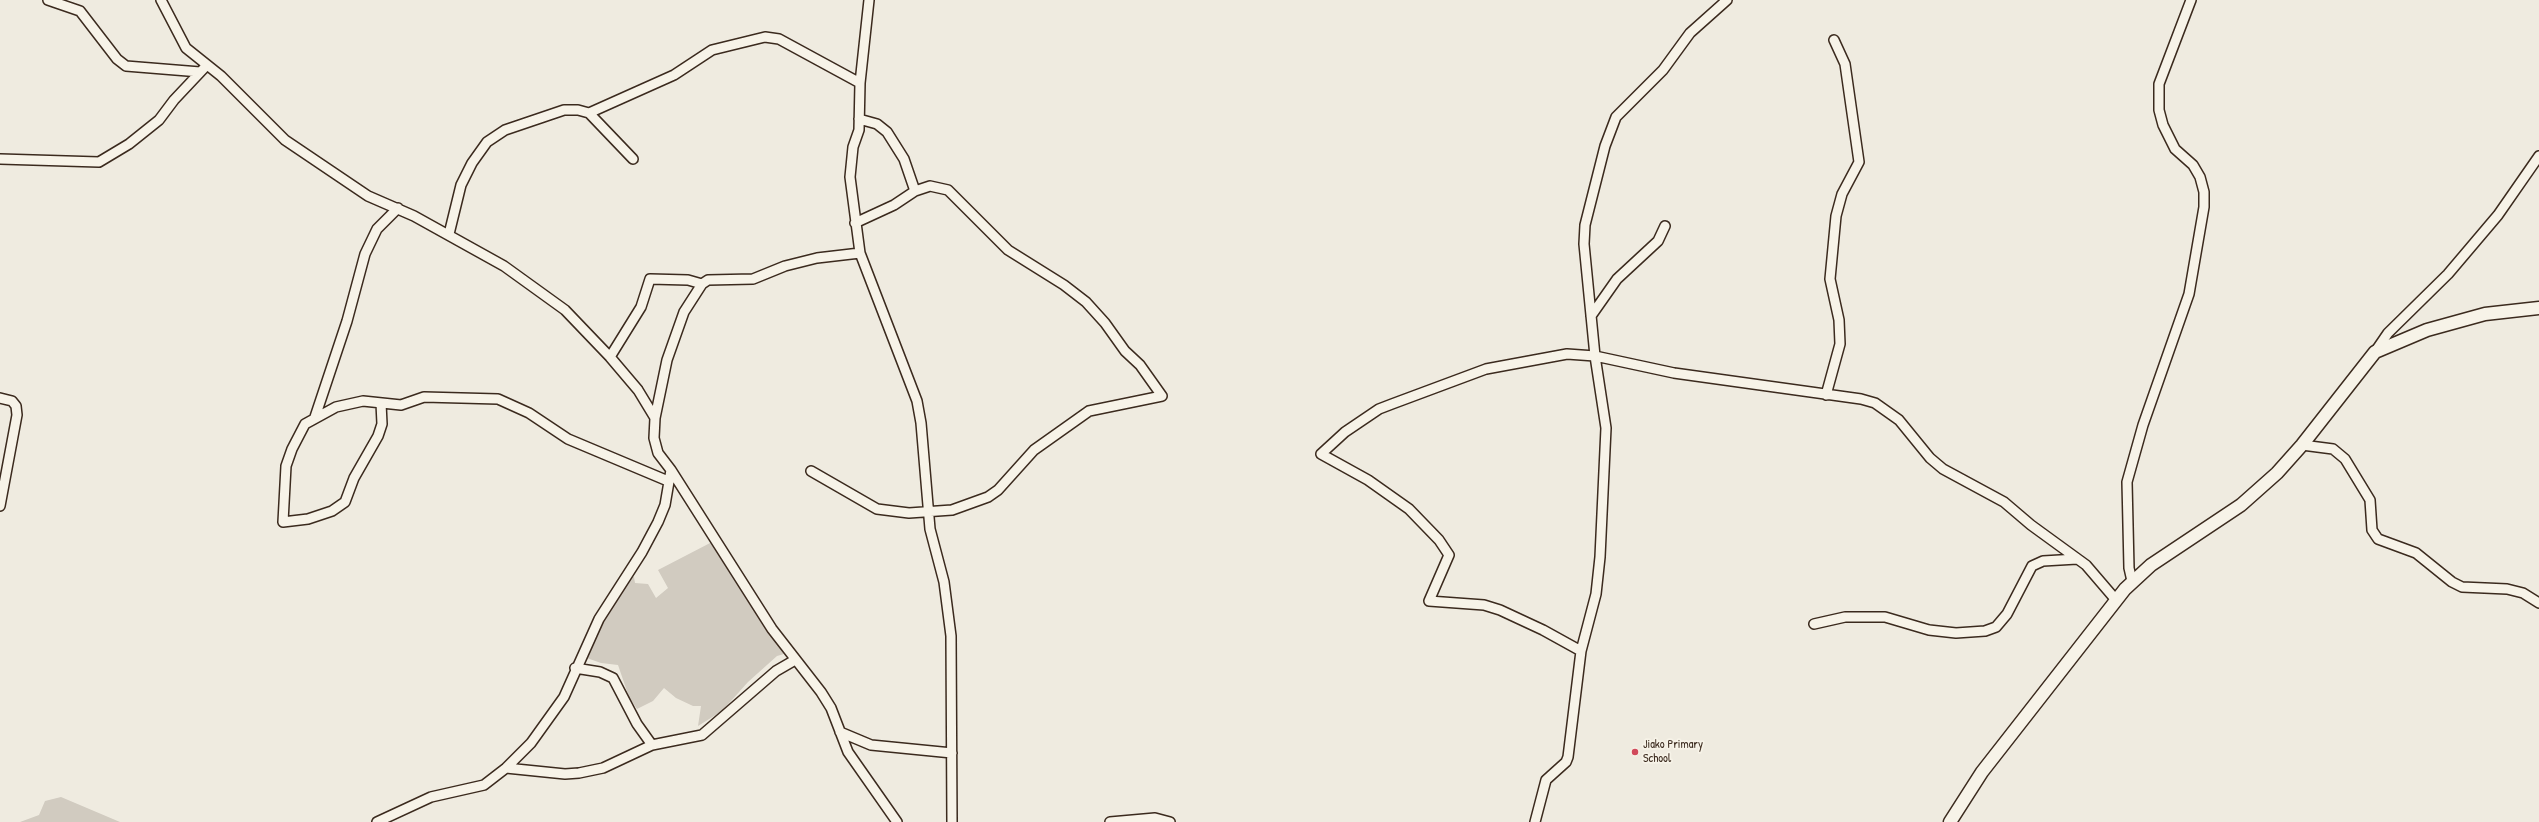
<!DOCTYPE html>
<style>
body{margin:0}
canvas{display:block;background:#efebe0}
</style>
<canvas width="2539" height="822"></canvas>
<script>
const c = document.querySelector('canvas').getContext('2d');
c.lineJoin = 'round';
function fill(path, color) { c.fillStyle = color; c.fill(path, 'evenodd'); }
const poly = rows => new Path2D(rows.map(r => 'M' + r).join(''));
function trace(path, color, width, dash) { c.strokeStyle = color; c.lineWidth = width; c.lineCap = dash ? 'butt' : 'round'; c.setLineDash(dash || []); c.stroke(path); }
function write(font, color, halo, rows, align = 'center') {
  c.font = font + ' "Patrick Hand",sans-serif'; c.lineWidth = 3.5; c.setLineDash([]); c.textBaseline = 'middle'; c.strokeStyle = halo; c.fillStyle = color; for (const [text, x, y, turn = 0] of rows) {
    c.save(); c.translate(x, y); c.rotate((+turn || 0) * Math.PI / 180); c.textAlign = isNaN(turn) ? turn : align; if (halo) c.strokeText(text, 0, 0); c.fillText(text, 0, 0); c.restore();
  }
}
fill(poly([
 [712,542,784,654,777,656,748,682,722,711,698,726,701,706,693,706,676,698,664,688,653,701,637,709,629,697,618,665,601,663,584,657,625,573,634,577,635,583,648,584,656,598,668,588,658,570],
 [61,797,120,822,20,822,39,815,45,801]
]), '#d1cbc0');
const minor = poly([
 [48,0,80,11,117,59,126,66,200,72],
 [161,0,186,48,221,76,285,140,368,196,414,216,504,266,565,310,610,357,638,390,655,418,654,438,658,453,671,470,665,505,658,522,642,552,599,619,564,697,531,743,506,768,484,785,431,797,377,822],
 [869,0,860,83,859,130,853,147,850,177,860,253,917,401,921,423,930,529,944,582,951,636,952,822],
 [589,113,674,75,712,50,765,37,779,39,860,83],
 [859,119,877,124,887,132,904,159,915,191],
 [0,159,99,162,129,144,159,120,174,100,207,65],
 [449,234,461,185,472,163,487,142,505,130,564,110,578,110,589,113,633,159],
 [1591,316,1617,279,1658,241,1665,226],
 [2375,352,2388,333,2448,274,2498,215,2539,156],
 [610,357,641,307,650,279,688,280,702,284],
 [1826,395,1840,344,1839,320,1830,279,1836,216,1842,194,1859,162,1845,64,1834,40],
 [0,398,12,401,16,406,17,415,0,506],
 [381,403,382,424,378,436,354,478,345,502,332,511,308,519,283,522,286,466,292,449,305,424,336,407,363,401,401,405,424,397,498,399,529,413,568,439,668,481],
 [315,417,347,321,365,254,377,229,398,208],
 [655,418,667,360,684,312,702,284,708,280,753,279,785,266,817,258,860,253],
 [2302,445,2333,449,2345,459,2370,500,2372,530,2378,539,2416,553,2452,582,2462,587,2507,589,2523,593,2539,603],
 [671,470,772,629,821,692,831,708,848,752,897,822],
 [811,471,877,509,909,513,952,510,988,497,998,490,1034,450,1089,411,1162,396,1140,365,1125,351,1105,323,1086,302,1064,285,1008,250,948,190,930,186,915,191,894,205,855,223],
 [2132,581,2129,568,2127,482,2143,425,2189,294,2204,207,2204,192,2200,177,2193,165,2175,149,2163,125,2159,110,2159,84,2191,0],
 [1814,624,1845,617,1885,617,1929,630,1956,633,1985,631,1996,627,2007,614,2032,566,2043,561,2077,559],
 [1581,651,1543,630,1500,610,1484,605,1429,601,1449,555,1439,540,1409,509,1368,480,1321,454,1345,432,1379,409,1392,404,1486,369,1567,354,1595,356,1674,373,1861,399,1875,403,1899,420,1930,458,1943,469,2004,502,2031,525,2086,565,2116,600],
 [575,668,600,672,613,678,637,724,652,745],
 [840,732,871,745,952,753],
 [506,768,565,774,579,773,603,768,652,745,702,735,776,671,795,660],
 [1110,822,1155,818,1170,822],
 [1535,822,1546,780,1566,762,1568,757,1581,651,1596,594,1600,557,1606,428,1595,356,1584,244,1585,225,1605,146,1616,117,1663,70,1690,33,1727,0]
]);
const tertiary = poly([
 [1950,822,1982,772,2125,589,2151,565,2241,505,2277,473,2302,445,2375,352,2427,330,2485,314,2539,308]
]);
trace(minor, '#3b2a1e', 12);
trace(tertiary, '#3b2a1e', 15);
trace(minor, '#f7f3e8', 9);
trace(tertiary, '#f7f3e8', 12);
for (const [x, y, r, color] of [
 [1635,752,4,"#d1495b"]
]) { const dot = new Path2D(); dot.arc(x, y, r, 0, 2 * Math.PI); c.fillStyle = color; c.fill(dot); trace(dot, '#f7f3e8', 1.5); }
write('12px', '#3b2a1e', '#f7f3e8', [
 ["Jiako Primary",1643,745],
 ["School",1643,759]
], 'left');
</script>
